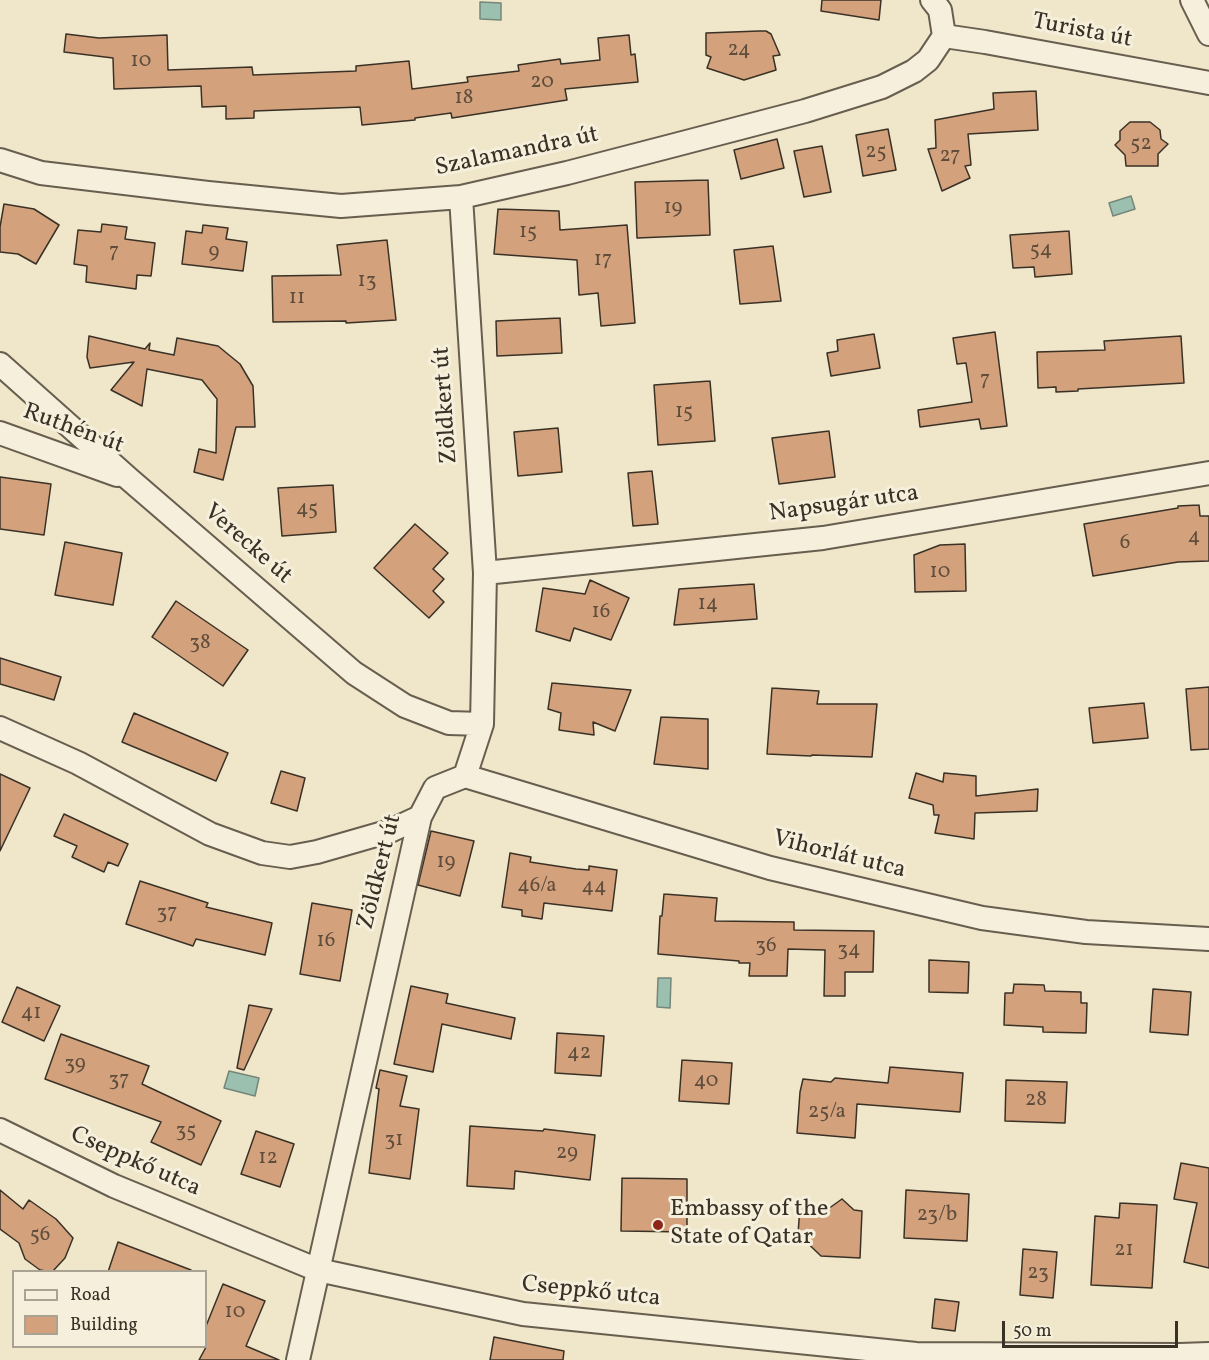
<!DOCTYPE html>
<meta charset="utf-8">
<style>
body{margin:0}
#map{position:relative;width:1209px;height:1360px;overflow:hidden;background:#f0e6c9;font-family:Vollkorn,serif}
canvas{display:block}
.legend{position:absolute;left:12px;top:1270px;width:195px;height:78px;box-sizing:border-box;background:#f5efdc;border:2px solid #aaa393;margin:0;padding:8px 10px;list-style:none;font-size:18px;color:#3a3126}
.legend li{display:flex;align-items:center;gap:12px;height:30px}
.legend b{width:30px;border:2px solid #aaa393}
.scale{position:absolute;left:1002px;top:1321px;width:176px;height:27px;box-sizing:border-box;border:3px solid #3a3126;border-top:0;padding-left:8px;font-size:18px;line-height:21px;white-space:nowrap;color:#3a3126;-webkit-text-stroke:4px #f5efdc;paint-order:stroke}
</style>
<div id="map">
<canvas width="1209" height="1360"></canvas>
<ul class="legend">
<li><b style="height:8px;background:#f5efdc"></b>Road</li>
<li><b style="height:16px;background:#d3a27d"></b>Building</li>
</ul>
<div class="scale">50 m</div>
</div>
<script>
const c = document.querySelector('canvas').getContext('2d');
c.lineJoin = 'round';
function fill(path, color) { c.fillStyle = color; c.fill(path, 'evenodd'); }
const poly = rows => new Path2D(rows.map(r => 'M' + r).join(''));
function trace(path, color, width, dash) { c.strokeStyle = color; c.lineWidth = width; c.lineCap = dash ? 'butt' : 'round'; c.setLineDash(dash || []); c.stroke(path); }
function write(font, color, halo, rows, align = 'center') {
  c.font = font + ' Vollkorn,serif'; c.lineWidth = 6; c.setLineDash([]); c.textBaseline = 'middle'; c.strokeStyle = halo; c.fillStyle = color; for (const [text, x, y, turn = 0] of rows) {
    c.save(); c.translate(x, y); c.rotate((+turn || 0) * Math.PI / 180); c.textAlign = isNaN(turn) ? turn : align; if (halo) c.strokeText(text, 0, 0); c.fillText(text, 0, 0); c.restore();
  }
}
const water = poly([
 [480,2,501,3,501,20,480,19,480,2],
 [1131,196,1135,209,1113,216,1109,203,1131,196],
 [658,978,671,978,670,1008,657,1007,658,978],
 [229,1071,259,1078,255,1096,224,1088,229,1071]
]);
fill(water, '#9bc0b0');
trace(water, '#748779', 1.5);
const building = poly([
 [822,0,881,0,879,20,821,11,822,0],
 [759,31,766,31,771,34,780,55,773,56,776,70,744,80,707,68,711,57,706,55,706,33,759,31],
 [66,34,99,38,167,35,168,70,252,67,253,75,356,71,356,66,409,61,412,89,468,82,467,77,519,71,518,65,560,59,561,64,600,60,598,38,629,35,631,55,635,54,638,82,565,89,567,100,452,118,451,113,415,118,415,120,362,125,360,107,254,111,254,118,226,119,226,106,202,107,201,86,114,89,113,58,64,52,66,34],
 [1036,91,1038,130,968,134,971,165,965,166,970,178,942,191,928,149,936,148,935,120,994,109,993,93,1036,91],
 [1130,122,1150,122,1160,130,1161,139,1168,144,1158,154,1158,166,1126,166,1125,155,1115,145,1120,140,1120,131,1130,122],
 [888,129,896,170,863,176,856,135,888,129],
 [777,139,784,168,741,179,734,150,777,139],
 [822,146,831,192,804,197,794,151,822,146],
 [708,180,710,235,637,238,635,182,708,180],
 [4,204,34,209,59,225,36,264,18,254,0,252,0,227,4,204],
 [498,209,559,211,560,230,627,225,635,323,601,326,598,293,579,295,577,260,494,254,498,209],
 [102,224,127,227,125,239,155,243,151,276,137,275,136,289,86,282,87,266,74,264,78,230,101,232,102,224],
 [203,225,228,228,226,239,247,242,243,271,182,264,186,231,202,233,203,225],
 [1069,231,1072,274,1035,277,1034,267,1013,268,1010,235,1069,231],
 [387,240,396,320,346,323,346,321,273,322,272,276,341,275,337,245,387,240],
 [773,246,781,301,740,304,734,250,773,246],
 [560,318,562,353,497,356,496,321,560,318],
 [995,332,1007,426,981,429,979,419,920,427,918,410,972,402,966,363,957,364,953,338,995,332],
 [874,334,880,368,831,376,827,353,838,351,837,340,874,334],
 [89,336,145,349,150,343,149,350,174,355,177,338,218,346,240,364,253,386,255,427,236,427,223,480,194,472,199,449,216,453,217,399,202,380,147,369,142,406,111,390,134,362,90,368,87,357,89,336],
 [1181,336,1184,383,1078,389,1078,391,1056,392,1056,387,1038,388,1037,352,1105,350,1104,341,1181,336],
 [710,381,715,441,658,445,654,385,710,381],
 [558,428,562,472,518,476,514,432,558,428],
 [829,431,835,477,779,484,772,438,829,431],
 [652,471,658,524,633,526,628,473,652,471],
 [0,477,51,484,44,535,0,529,0,477],
 [333,485,336,532,282,536,278,488,333,485],
 [1199,505,1200,516,1209,516,1209,561,1178,562,1093,576,1084,524,1178,508,1178,506,1199,505],
 [415,524,448,553,433,569,444,579,433,591,444,602,429,618,374,568,415,524],
 [65,542,122,553,113,605,55,595,65,542],
 [965,544,966,591,915,592,914,555,940,545,965,544],
 [590,580,629,598,611,640,574,628,570,641,536,631,543,588,585,594,590,580],
 [754,584,757,619,674,625,679,589,754,584],
 [176,601,248,650,223,686,152,637,176,601],
 [0,658,61,677,54,700,0,684,0,658],
 [552,683,631,690,615,731,593,722,594,735,559,730,561,713,548,709,552,683],
 [1209,687,1209,749,1191,750,1186,689,1209,687],
 [772,688,819,691,817,704,877,704,872,757,812,755,811,756,767,754,772,688],
 [1144,703,1148,738,1093,743,1089,708,1144,703],
 [134,713,228,753,216,781,122,742,134,713],
 [661,717,708,719,708,769,654,764,661,717],
 [281,771,305,778,297,811,271,803,281,771],
 [916,773,943,782,944,773,976,776,976,796,1038,789,1037,811,975,813,974,839,935,833,939,815,934,815,933,805,909,798,916,773],
 [0,774,30,788,0,851,0,774],
 [64,814,128,844,118,866,108,862,104,872,72,857,77,846,54,836,64,814],
 [431,831,474,841,460,896,418,885,431,831],
 [510,853,531,857,530,862,576,869,589,870,589,866,617,870,612,911,544,903,542,919,522,916,522,910,502,907,510,853],
 [140,881,208,903,206,907,272,923,265,955,196,939,193,946,126,924,140,881],
 [664,894,717,898,715,921,794,922,794,930,874,931,873,972,845,972,845,996,824,996,825,950,788,949,787,976,749,976,750,963,739,963,739,961,658,954,660,916,662,916,664,894],
 [312,903,352,910,340,981,300,974,312,903],
 [929,960,969,962,968,993,929,992,929,960],
 [1014,984,1044,985,1045,991,1081,992,1081,1003,1087,1003,1086,1033,1043,1032,1043,1027,1004,1025,1005,993,1013,993,1014,984],
 [411,986,448,994,446,1003,515,1018,511,1039,442,1024,433,1072,394,1064,411,986],
 [17,987,60,1006,44,1041,2,1022,17,987],
 [1153,989,1191,992,1188,1035,1150,1032,1153,989],
 [249,1005,272,1009,244,1070,237,1068,249,1005],
 [557,1033,604,1036,601,1076,555,1073,557,1033],
 [61,1034,149,1066,142,1084,221,1121,201,1165,151,1142,161,1122,45,1079,61,1034],
 [682,1060,732,1063,729,1104,679,1101,682,1060],
 [890,1067,963,1073,960,1112,857,1104,855,1138,797,1133,800,1092,803,1079,831,1082,835,1078,888,1083,890,1067],
 [380,1070,407,1076,400,1106,419,1109,410,1179,369,1173,379,1089,376,1088,380,1070],
 [1006,1080,1067,1082,1065,1123,1005,1121,1006,1080],
 [470,1126,543,1131,544,1129,595,1135,590,1180,515,1171,514,1189,467,1186,470,1126],
 [256,1131,294,1144,280,1187,241,1174,256,1131],
 [1181,1163,1209,1168,1209,1268,1184,1262,1197,1203,1174,1199,1181,1163],
 [622,1178,687,1179,687,1232,621,1231,622,1178],
 [0,1190,23,1209,29,1200,56,1219,73,1238,65,1258,52,1272,40,1270,25,1259,19,1243,0,1229,0,1190],
 [906,1190,969,1194,967,1241,904,1238,906,1190],
 [842,1199,854,1210,862,1211,860,1258,821,1256,798,1234,800,1207,828,1209,842,1199],
 [1120,1203,1157,1205,1152,1288,1091,1285,1095,1216,1119,1218,1120,1203],
 [118,1242,191,1270,190,1272,108,1272,118,1242],
 [1023,1249,1057,1252,1053,1298,1020,1295,1023,1249],
 [223,1284,265,1301,246,1346,279,1360,199,1360,206,1347,206,1326,223,1284],
 [935,1299,959,1302,955,1331,932,1328,935,1299],
 [494,1337,564,1351,563,1360,490,1360,494,1337]
]);
fill(building, '#d3a27d');
trace(building, '#3a3126', 1.5);
const street = poly([
 [1192,0,1209,34],
 [944,36,985,42,1209,83],
 [0,160,41,173,208,193,341,206,461,197,567,173,675,145,805,111,882,87,914,71,928,60,944,36,940,10,932,0],
 [0,364,129,479,354,673,405,706,449,723,482,724],
 [0,433,117,475],
 [485,573,823,538,1209,473],
 [0,728,78,763,210,834,262,853,290,857,317,852,390,831,420,817],
 [465,776,770,868,982,918,1086,932,1209,939],
 [0,1130,114,1186,318,1270,523,1314,916,1354,1180,1355,1209,1354],
 [298,1360,420,817,435,788,465,776,482,724,485,573,461,197]
]);
trace(street, '#685e4f', 26);
trace(street, '#f5efdc', 22);
for (const [x, y, r, color] of [
 [658,1225,6,"#8f2418"]
]) { const dot = new Path2D(); dot.arc(x, y, r, 0, 2 * Math.PI); c.fillStyle = color; c.fill(dot); trace(dot, '#f5efdc', 2); }
write('21px', '#604d3c', null, [
 ["24",739,51],
 ["10",141,62],
 ["20",542,83],
 ["18",464,99],
 ["52",1141,145],
 ["25",876,153],
 ["27",950,157],
 ["19",673,209],
 ["15",528,233],
 ["54",1041,251],
 ["7",114,253],
 ["9",214,253],
 ["17",603,261],
 ["13",367,282],
 ["11",297,299],
 ["7",985,381],
 ["15",684,413],
 ["45",307,510],
 ["4",1194,538],
 ["6",1125,544],
 ["10",940,573],
 ["14",708,605],
 ["16",601,613],
 ["38",200,644],
 ["19",446,863],
 ["46/a",537,887],
 ["44",594,888],
 ["37",167,914],
 ["16",326,942],
 ["36",766,947],
 ["34",849,951],
 ["41",31,1014],
 ["42",579,1054],
 ["39",75,1065],
 ["37",119,1081],
 ["40",706,1082],
 ["28",1036,1101],
 ["25/a",827,1113],
 ["35",186,1132],
 ["31",394,1141],
 ["29",567,1154],
 ["12",268,1159],
 ["23/b",937,1216],
 ["56",40,1236],
 ["21",1124,1251],
 ["23",1038,1274],
 ["10",235,1313]
]);
write('24px', '#3a3126', '#f5efdc', [
 ["Turista út",1082,32,11],
 ["Szalamandra út",517,153,-12],
 ["Zöldkert út",447,405,-94],
 ["Ruthén út",73,430,20],
 ["Napsugár utca",844,505,-8],
 ["Verecke út",247,545,41],
 ["Vihorlát utca",839,856,14],
 ["Zöldkert út",381,872,-76],
 ["Cseppkő utca",135,1163,24],
 ["Cseppkő utca",591,1293,6]
]);
write('24px', '#3a3126', '#f5efdc', [
 ["Embassy of the",670,1211],
 ["State of Qatar",670,1239]
], 'left');
</script>
